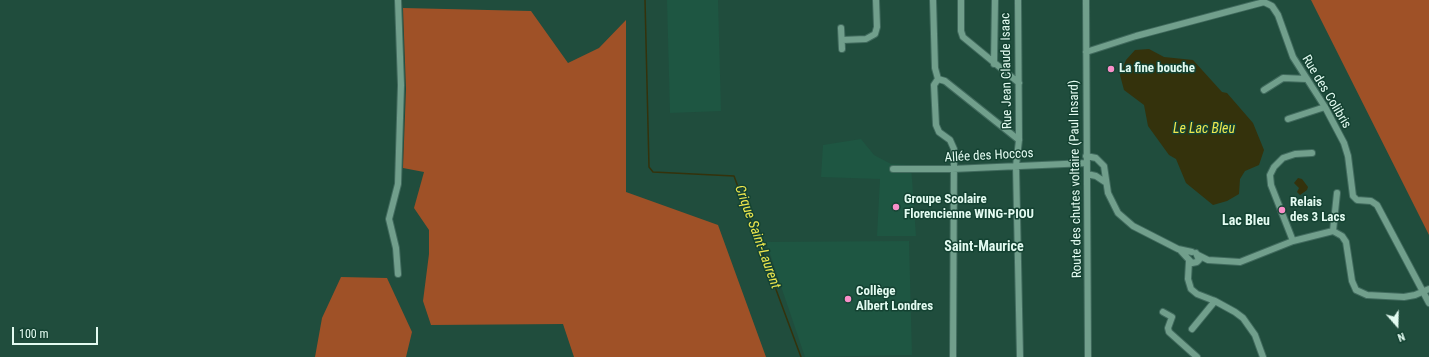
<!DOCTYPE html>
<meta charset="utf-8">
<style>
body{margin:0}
#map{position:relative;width:1429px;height:357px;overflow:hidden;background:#204d3d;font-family:"Roboto Condensed",sans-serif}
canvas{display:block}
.north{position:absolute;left:1377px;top:305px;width:40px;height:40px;-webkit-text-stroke:3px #144232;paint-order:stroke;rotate:160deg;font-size:11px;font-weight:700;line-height:16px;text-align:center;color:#e3fbf1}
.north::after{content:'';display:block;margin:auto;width:14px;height:18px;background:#e3fbf1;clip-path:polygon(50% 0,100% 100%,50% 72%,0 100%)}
.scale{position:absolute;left:12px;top:327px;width:86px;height:18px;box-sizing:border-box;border:2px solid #e3fbf1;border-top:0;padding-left:5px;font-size:12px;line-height:14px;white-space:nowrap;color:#e3fbf1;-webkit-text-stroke:3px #144232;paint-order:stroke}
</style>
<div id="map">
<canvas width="1429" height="357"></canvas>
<div class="north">N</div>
<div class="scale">100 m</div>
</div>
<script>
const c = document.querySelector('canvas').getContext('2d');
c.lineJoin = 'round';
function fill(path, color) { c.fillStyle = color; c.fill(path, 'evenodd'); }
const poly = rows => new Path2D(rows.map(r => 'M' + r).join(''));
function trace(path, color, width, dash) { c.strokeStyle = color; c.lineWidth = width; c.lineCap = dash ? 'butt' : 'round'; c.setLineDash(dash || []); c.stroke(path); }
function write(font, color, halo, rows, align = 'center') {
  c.font = font + ' "Roboto Condensed",sans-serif'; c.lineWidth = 3; c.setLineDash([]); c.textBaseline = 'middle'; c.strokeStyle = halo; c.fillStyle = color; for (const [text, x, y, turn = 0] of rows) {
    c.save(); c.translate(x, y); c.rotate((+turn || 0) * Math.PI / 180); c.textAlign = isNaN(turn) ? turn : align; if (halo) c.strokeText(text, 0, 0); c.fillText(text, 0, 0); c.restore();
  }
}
fill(poly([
 [667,0,718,0,721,111,670,113],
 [861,139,874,155,891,164,911,165,916,236,877,236,880,179,821,177,823,145],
 [909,241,912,355,805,357,766,242]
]), '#1e5642');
fill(poly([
 [1311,0,1429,0,1429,235],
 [403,8,531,11,568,63,599,48,626,20,626,192,718,225,766,357,574,357,563,324,431,325,423,301,429,254,429,230,414,208,424,172,403,168,406,89],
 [341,277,387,278,412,332,406,357,315,357,322,318]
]), '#9f5127');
fill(poly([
 [1149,49,1164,57,1193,60,1222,92,1227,93,1253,123,1264,150,1259,165,1245,171,1240,179,1239,194,1227,201,1213,205,1186,183,1176,159,1169,155,1148,126,1144,105,1124,90,1120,75,1126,60,1135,50],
 [1298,178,1302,179,1308,187,1307,190,1300,195,1297,192,1299,188,1294,183]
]), '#34320c');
trace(poly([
 [645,0,649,167,653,172,734,176,801,357]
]), '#34320c', 1.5);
const street = poly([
 [933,0,935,68,938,79],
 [961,0,961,31,963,37,1019,83],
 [1018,0,1019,140,1016,166,1020,357],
 [1086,0,1088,357],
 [841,28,842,49],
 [842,40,866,39,875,34,877,27,876,0],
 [1086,52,1136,36,1264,2,1272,6,1278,15,1293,57,1325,107,1344,143,1348,156,1353,196,1357,200,1371,201,1377,205,1429,303],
 [994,64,995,0],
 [938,79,934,85,936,125,939,132,950,140,954,149,953,357],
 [938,79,945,81,1019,140],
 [1264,90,1283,78,1307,79],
 [1288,119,1325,107],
 [1086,156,1096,158,1104,166,1108,193,1118,213,1133,226,1178,249,1192,252],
 [893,169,952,169,1087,163],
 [1087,174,1096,176,1105,182],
 [1333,231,1337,193],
 [1293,241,1271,185,1270,175,1274,167,1283,158,1295,154,1312,153],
 [1180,250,1192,263,1197,262,1199,260,1196,253],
 [1198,255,1208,260,1240,262,1293,241,1333,231,1342,236,1346,242,1352,281,1356,290,1367,295,1404,297,1415,295,1429,289],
 [1189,261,1188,279,1191,289,1197,294,1215,301,1235,312,1243,318,1255,335,1263,357],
 [398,274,396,248,389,219,398,184,401,85,398,0],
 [1163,312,1172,317,1168,328,1169,332,1197,357],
 [1192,329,1215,301]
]);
trace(street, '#406a5d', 8);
trace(street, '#719f8c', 6);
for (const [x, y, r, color] of [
 [1111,69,4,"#f98fc9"],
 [896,207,4,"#f98fc9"],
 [1282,210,4,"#f98fc9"],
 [848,299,4,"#f98fc9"]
]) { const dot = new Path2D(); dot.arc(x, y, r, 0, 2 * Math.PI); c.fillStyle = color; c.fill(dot); trace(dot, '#144232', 1.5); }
write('bold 13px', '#e3fbf1', '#144232', [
 ["La fine bouche",1119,69],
 ["Groupe Scolaire",904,200],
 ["Florencienne WING-PIOU",904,215],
 ["Relais",1290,203],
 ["des 3 Lacs",1290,218],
 ["Collège",856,292],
 ["Albert Londres",856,307]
], 'left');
write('13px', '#e3fbf1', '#144232', [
 ["Rue Jean Claude Isaac",1007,71,-91],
 ["Rue des Colibris",1326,92,59],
 ["Allée des Hoccos",989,156,-3],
 ["Route des chutes voltaire (Paul Insard)",1076,179,-91]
]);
write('italic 14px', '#eee74e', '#144232', [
 ["Le Lac Bleu",1204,129],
 ["Crique Saint-Laurent",757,237,70]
]);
write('bold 14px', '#e3fbf1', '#144232', [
 ["Lac Bleu",1246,221],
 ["Saint-Maurice",984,247]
]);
</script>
